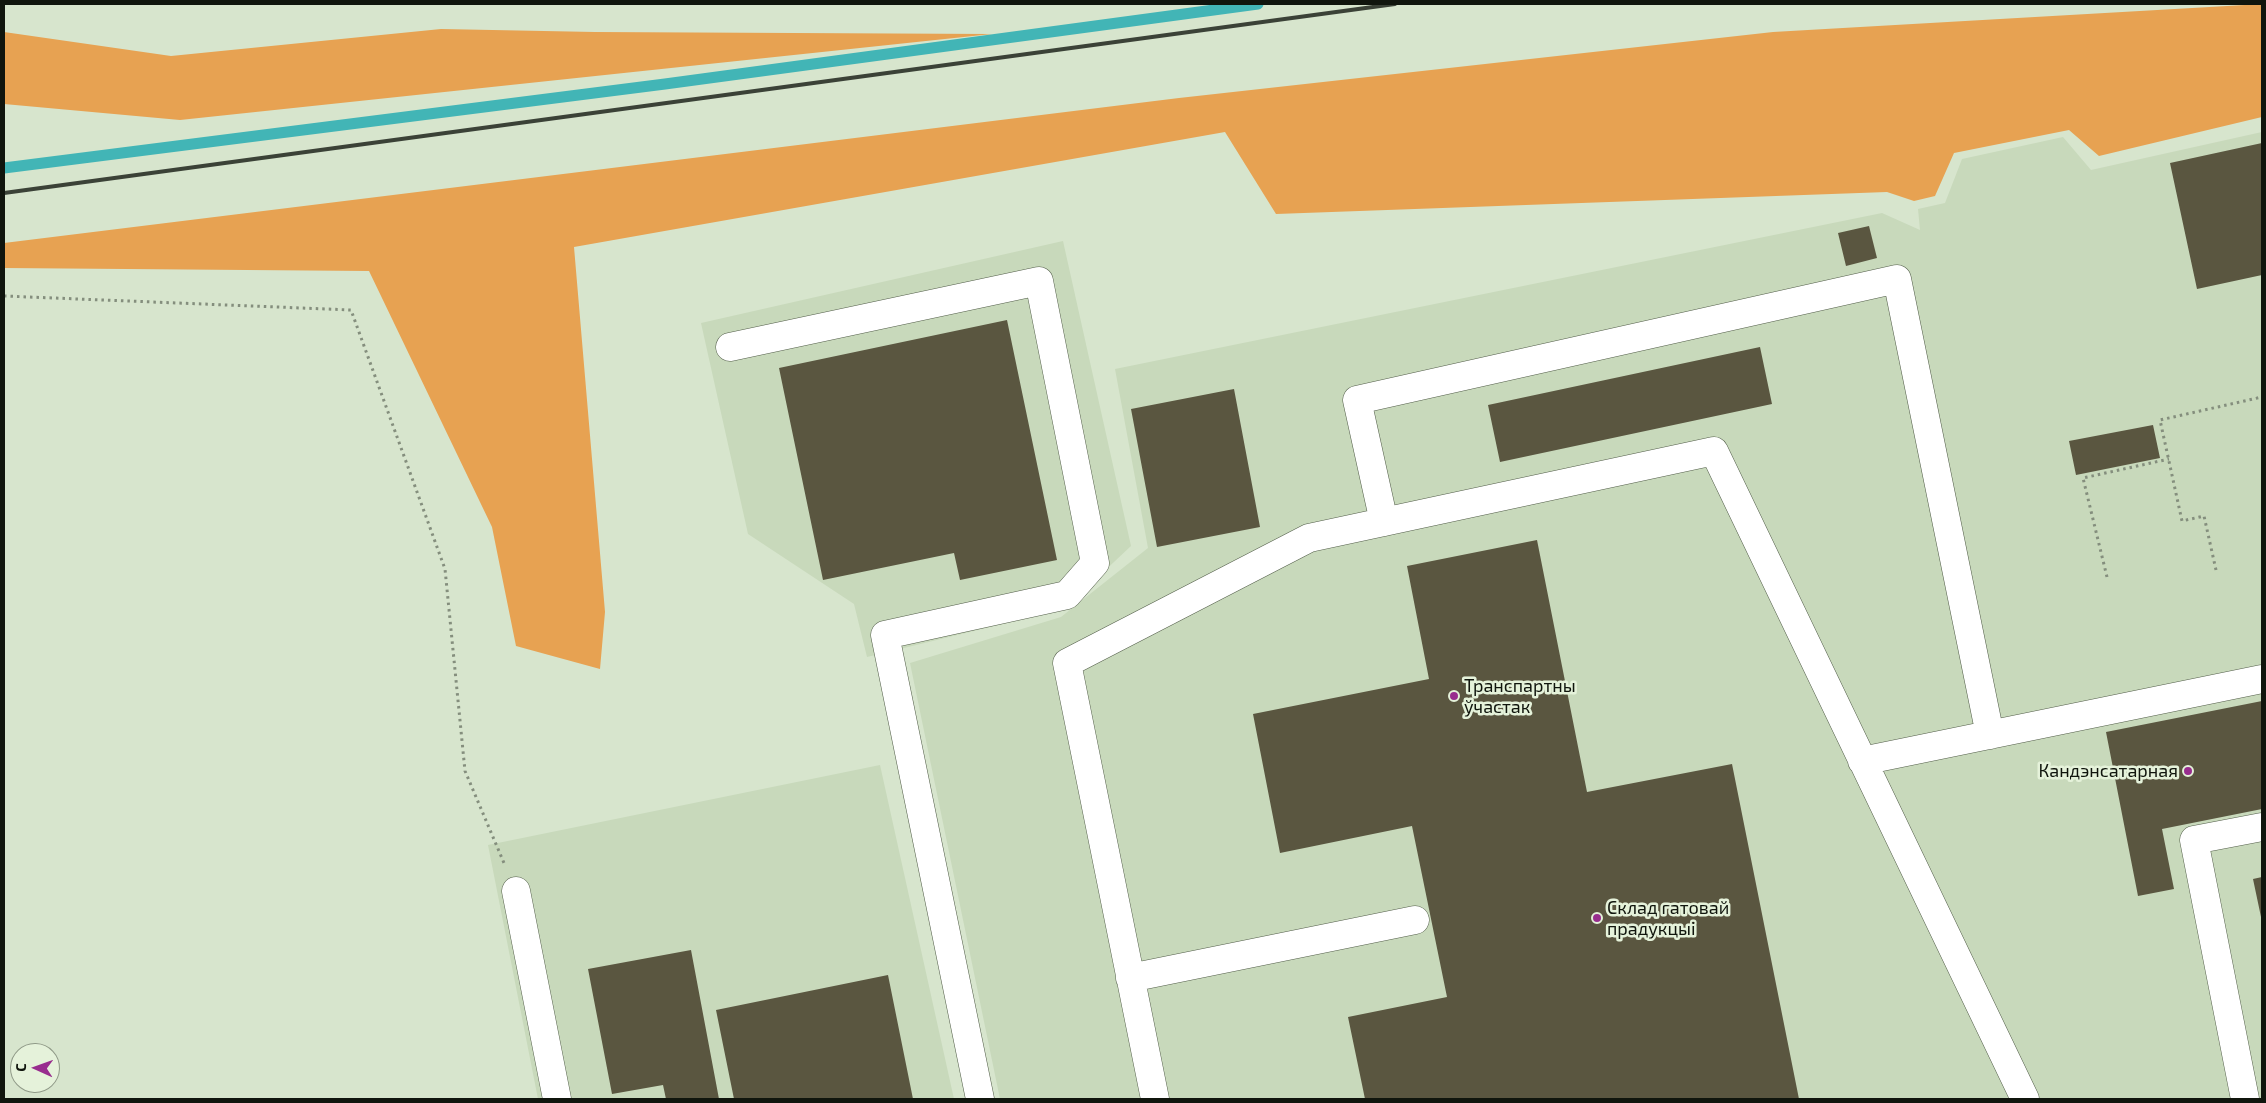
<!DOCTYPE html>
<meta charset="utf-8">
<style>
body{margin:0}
#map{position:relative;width:2266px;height:1103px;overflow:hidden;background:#d7e5cd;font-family:"Exo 2",sans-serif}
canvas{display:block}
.frame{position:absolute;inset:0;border:5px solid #10150d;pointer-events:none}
.north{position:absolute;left:10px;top:1043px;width:50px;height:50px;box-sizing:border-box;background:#e5f2da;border:1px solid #909a88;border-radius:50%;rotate:272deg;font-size:14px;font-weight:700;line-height:20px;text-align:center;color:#10150d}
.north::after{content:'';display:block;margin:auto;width:18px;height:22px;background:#982d8e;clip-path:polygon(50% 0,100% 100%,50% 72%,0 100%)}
</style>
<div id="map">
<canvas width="2266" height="1103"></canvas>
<div class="frame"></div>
<div class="north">С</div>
</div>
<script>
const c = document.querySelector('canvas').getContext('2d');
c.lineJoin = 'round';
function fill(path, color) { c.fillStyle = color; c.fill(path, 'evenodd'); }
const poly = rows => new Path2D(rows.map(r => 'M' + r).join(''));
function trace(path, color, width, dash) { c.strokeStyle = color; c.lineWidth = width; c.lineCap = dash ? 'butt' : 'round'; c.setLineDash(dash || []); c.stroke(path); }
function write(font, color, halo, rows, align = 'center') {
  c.font = font + ' "Exo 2",sans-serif'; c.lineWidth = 5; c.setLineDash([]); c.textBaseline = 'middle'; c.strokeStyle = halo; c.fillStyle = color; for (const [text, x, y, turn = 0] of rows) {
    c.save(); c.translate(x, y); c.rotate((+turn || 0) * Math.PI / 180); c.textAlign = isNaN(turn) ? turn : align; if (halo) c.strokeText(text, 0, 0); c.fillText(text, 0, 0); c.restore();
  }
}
fill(poly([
 [2262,132,2262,1099,1000,1099,910,663,1061,617,1148,548,1115,369,1882,213,1920,230,1918,209,1945,203,1962,159,2063,137,2091,170],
 [1063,241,1131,546,1064,609,867,657,854,604,748,534,701,323],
 [880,765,954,1099,538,1099,488,845]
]), '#c8d9bb');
fill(poly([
 [2262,4,2262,117,2099,156,2069,130,1954,153,1935,196,1914,201,1887,192,1276,214,1225,132,574,247,605,612,600,669,516,646,492,527,369,271,4,268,4,243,1179,98,1773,32],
 [441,29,595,32,992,34,180,120,4,104,4,32,171,56]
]), '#e7a252');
trace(poly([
 [4,168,665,84,1258,4]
]), '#42b5b6', 11);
fill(poly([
 [2262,143,2262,275,2197,289,2170,163],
 [1869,226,1877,258,1846,266,1838,233],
 [1007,320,1057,560,960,580,954,553,823,580,779,368],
 [1760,347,1772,404,1500,462,1488,405],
 [1234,389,1260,527,1157,547,1131,409],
 [2153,425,2160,458,2076,475,2069,441],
 [1537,540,1587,792,1732,764,1799,1099,1365,1099,1348,1017,1447,997,1412,826,1280,853,1253,714,1429,679,1407,566],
 [2262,701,2262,809,2162,829,2174,889,2138,896,2106,732],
 [2262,877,2262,917,2261,917,2253,879],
 [691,950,719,1099,666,1099,663,1085,612,1094,588,969],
 [888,975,913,1099,734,1099,716,1010]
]), '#5a5640');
const minor = poly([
 [730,347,1039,281,1095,563,1067,595,885,635,980,1099],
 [1384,522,1357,400,1897,279,1990,735],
 [1862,761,2262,679],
 [516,891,557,1099],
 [1130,978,1415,920],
 [1155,1099,1067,663,1309,538,1714,451,2025,1099],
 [2245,1099,2194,840,2262,827]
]);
trace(minor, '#545f4b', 29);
trace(poly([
 [4,296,351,310,445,569,465,771,504,863],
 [2216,570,2204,516,2182,521,2160,420,2262,397],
 [2107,577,2083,478,2169,459]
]), '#848e7d', 3, [2.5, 4]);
trace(minor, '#fff', 28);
trace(poly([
 [4,193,1395,4]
]), '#3b4237', 4);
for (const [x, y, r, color] of [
 [1454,696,5,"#982d8e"],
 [2188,771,5,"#982d8e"],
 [1597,918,5,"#982d8e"]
]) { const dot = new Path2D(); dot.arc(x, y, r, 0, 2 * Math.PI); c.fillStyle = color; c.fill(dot); trace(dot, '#e5f2da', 2); }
write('18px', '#10150d', '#e5f2da', [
 ["Транспартны",1464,686],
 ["ўчастак",1464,707],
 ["Кандэнсатарная",2178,771,"right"],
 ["Склад гатовай",1607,908],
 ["прадукцыі",1607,929]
], 'left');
</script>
